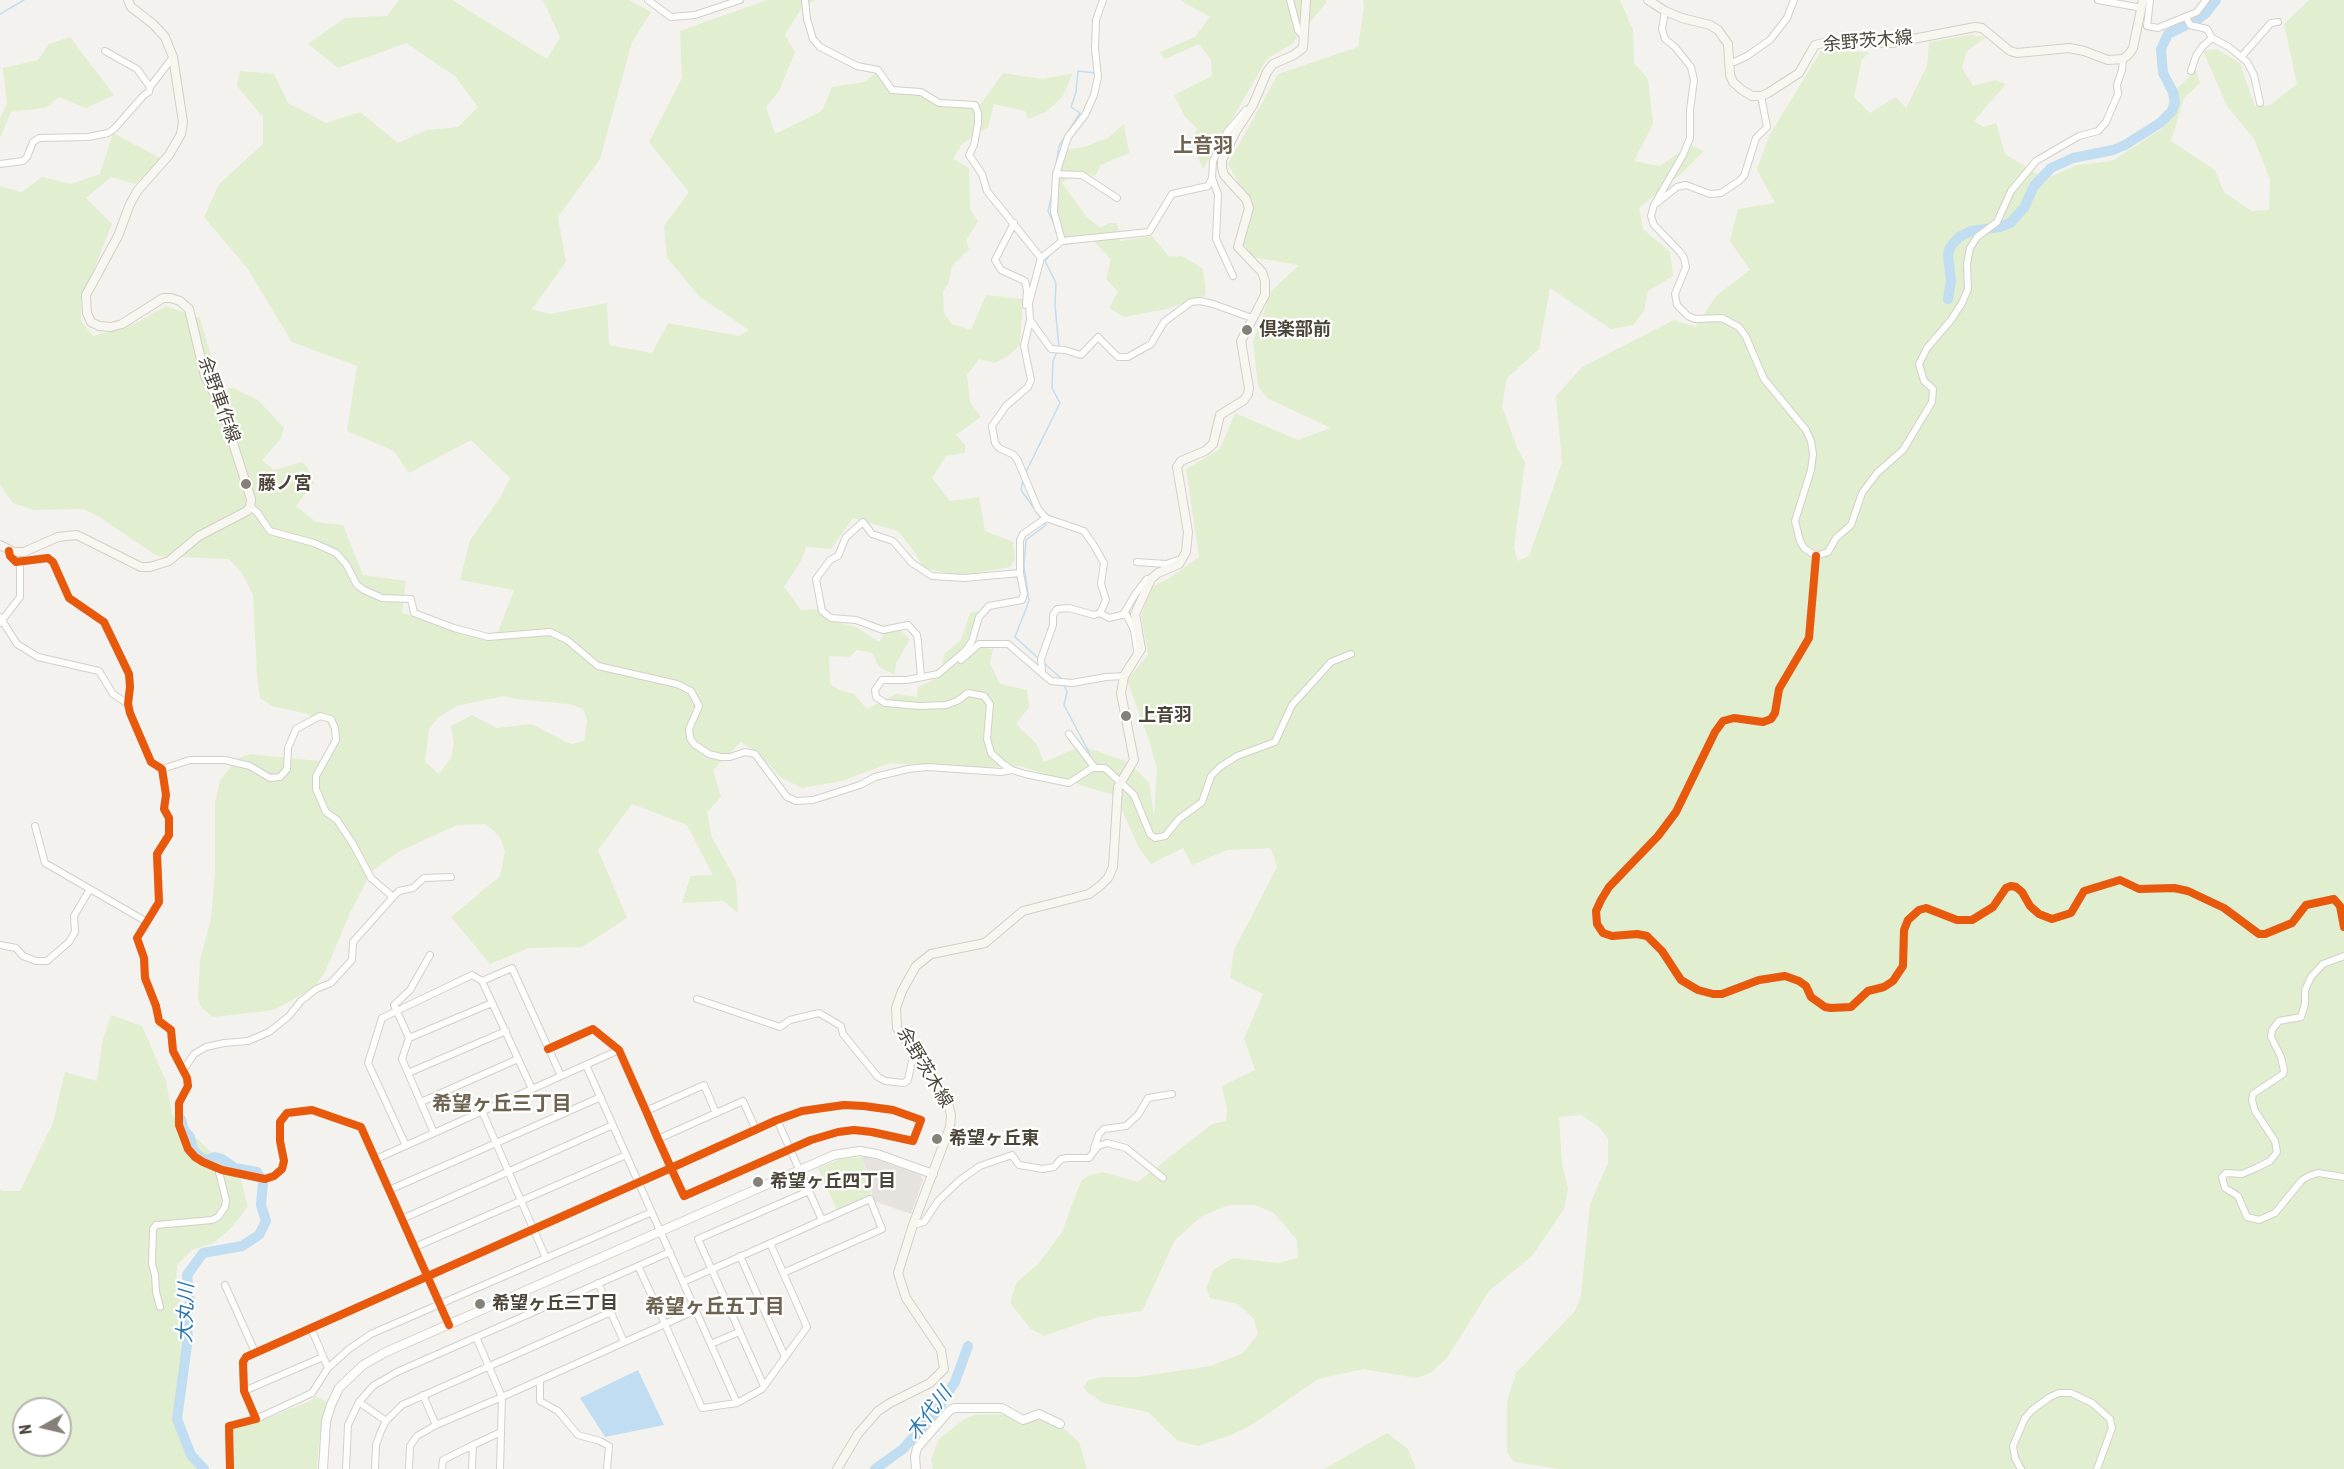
<!DOCTYPE html>
<meta charset="utf-8">
<style>
body{margin:0}
#map{position:relative;width:2344px;height:1469px;overflow:hidden;background:#f4f2ee;font-family:"Roboto Condensed",sans-serif}
canvas{display:block}
.north{position:absolute;left:12px;top:1397px;width:60px;height:60px;box-sizing:border-box;background:#fff;border:2px solid #b7b4b0;border-radius:50%;rotate:262deg;font-size:16px;font-weight:700;line-height:24px;text-align:center;color:#4b4439}
.north::after{content:'';display:block;margin:auto;width:21px;height:27px;background:#868178;clip-path:polygon(50% 0,100% 100%,50% 72%,0 100%)}
</style>
<div id="map">
<canvas width="2344" height="1469"></canvas>
<div class="north">N</div>
</div>
<script>
const c = document.querySelector('canvas').getContext('2d');
c.lineJoin = 'round';
function fill(path, color) { c.fillStyle = color; c.fill(path, 'evenodd'); }
const poly = rows => new Path2D(rows.map(r => 'M' + r).join(''));
function trace(path, color, width, dash) { c.strokeStyle = color; c.lineWidth = width; c.lineCap = dash ? 'butt' : 'round'; c.setLineDash(dash || []); c.stroke(path); }
function write(font, color, halo, rows, align = 'center') {
  c.font = font + ' "Roboto Condensed","Noto Sans JP",sans-serif'; c.lineWidth = 4.5; c.setLineDash([]); c.textBaseline = 'middle'; c.strokeStyle = halo; c.fillStyle = color; for (const [text, x, y, turn = 0] of rows) {
    c.save(); c.translate(x, y); c.rotate((+turn || 0) * Math.PI / 180); c.textAlign = isNaN(turn) ? turn : align; if (halo) c.strokeText(text, 0, 0); c.fillText(text, 0, 0); c.restore();
  }
}
fill(poly([
 [862,1157,870,1157,920,1175,923,1180,911,1214,874,1201]
]), '#e6e2de');
fill(poly([
 [399,0,452,0,547,59,560,37,543,0,629,0,651,12,632,42,600,159,558,217,566,262,532,309,550,314,607,303,609,345,652,353,668,323,739,336,749,330,700,297,667,258,664,226,689,192,649,142,682,78,680,31,767,0,815,0,801,9,785,35,795,52,779,91,766,107,775,134,822,111,832,87,864,82,877,72,891,92,914,93,933,103,967,106,981,104,1003,73,1043,79,1073,73,1063,96,1046,112,1028,119,1025,111,994,104,988,127,962,144,953,159,969,168,970,209,978,221,966,241,969,249,952,266,948,285,943,291,944,313,952,324,971,330,986,295,1023,299,1020,345,1007,357,994,363,979,359,967,375,970,402,981,417,956,435,965,445,965,453,946,456,932,478,950,501,979,497,985,531,1013,542,1015,559,1010,567,957,576,923,567,916,554,898,531,853,518,831,549,806,547,801,561,784,587,801,610,819,609,825,619,856,627,879,642,886,631,898,628,910,639,896,663,895,675,879,667,872,653,857,650,849,657,829,656,830,684,839,690,854,694,867,709,896,694,917,697,918,687,940,677,944,654,961,640,970,613,978,610,966,645,993,649,990,663,1000,684,1027,690,1029,707,1016,724,1036,743,1044,762,1079,747,1097,751,1130,763,1149,783,1154,816,1157,769,1149,740,1127,680,1148,655,1141,615,1153,586,1170,578,1199,557,1186,469,1220,449,1235,413,1298,440,1331,428,1267,398,1258,386,1253,342,1271,291,1299,265,1252,257,1242,241,1252,207,1228,164,1278,74,1358,47,1364,7,1363,0,1620,0,1633,30,1634,63,1648,79,1653,124,1634,161,1660,166,1690,145,1704,151,1681,174,1639,208,1643,229,1670,252,1673,276,1648,291,1644,311,1633,325,1611,329,1550,288,1539,349,1507,378,1502,406,1517,448,1525,462,1514,548,1518,561,1529,556,1562,463,1556,396,1582,367,1674,320,1695,327,1717,295,1750,270,1730,241,1738,209,1775,203,1757,170,1769,136,1821,51,1870,52,1862,59,1854,97,1870,113,1896,97,1906,108,1927,66,1929,42,1970,35,1986,37,1967,51,1962,68,1973,86,1995,80,2006,84,1974,121,1983,127,1996,123,2005,154,2045,179,2077,165,2112,161,2163,128,2170,95,2196,70,2200,83,2184,98,2171,141,2215,170,2224,192,2251,211,2269,210,2270,180,2254,139,2227,106,2203,51,2217,49,2240,63,2255,107,2270,105,2297,84,2284,24,2309,0,2344,0,2344,1469,1559,1469,1514,1462,1507,1452,1507,1402,1516,1373,1575,1311,1581,1295,1590,1204,1608,1163,1608,1138,1598,1126,1581,1115,1559,1117,1562,1163,1568,1189,1564,1209,1532,1256,1489,1291,1447,1358,1432,1372,1417,1378,1363,1369,1318,1379,1253,1424,1231,1435,1198,1446,1178,1441,1148,1412,1103,1403,1087,1392,1084,1387,1087,1381,1102,1377,1137,1377,1211,1366,1243,1353,1258,1334,1254,1319,1238,1304,1210,1298,1206,1288,1213,1270,1233,1258,1278,1263,1298,1258,1297,1240,1274,1213,1255,1205,1229,1205,1202,1216,1175,1240,1142,1311,1098,1317,1044,1336,1031,1329,1010,1303,1017,1282,1039,1263,1062,1232,1081,1181,1090,1175,1103,1172,1138,1182,1212,1124,1226,1121,1227,1109,1222,1086,1255,1070,1244,1039,1263,994,1230,978,1234,950,1277,867,1271,848,1227,850,1192,865,1183,848,1151,864,1139,848,1116,796,1020,766,958,768,890,763,842,781,802,788,780,777,761,755,741,742,713,770,721,797,707,812,712,838,736,880,738,913,723,901,682,903,691,876,713,875,687,825,632,804,598,850,627,918,582,947,529,948,490,964,451,917,500,876,505,852,500,837,486,824,457,825,400,851,372,871,350,913,325,972,315,987,274,1010,213,1017,202,1008,198,999,200,960,211,919,215,872,215,803,220,781,236,759,250,754,318,761,329,758,336,742,327,722,304,713,272,706,260,698,257,675,253,595,242,573,229,559,157,556,101,518,83,509,34,510,13,503,0,485,0,186,22,192,42,177,71,184,100,174,113,133,162,159,135,184,111,177,86,198,112,224,81,301,81,321,93,336,132,325,166,306,200,318,211,356,205,379,223,389,233,388,258,400,284,428,280,440,262,460,274,470,302,462,308,468,314,483,296,506,316,522,343,525,363,575,406,581,402,613,496,637,514,590,460,580,470,540,500,498,510,478,471,440,409,473,394,451,347,431,357,366,292,342,247,268,204,217,219,184,263,144,263,117,237,86,240,71,274,74,288,103,326,123,360,112,398,143,427,130,458,127,478,107,455,76,406,43,338,68,308,44,345,18,387,16],
 [504,696,516,699,569,704,581,708,584,711,587,720,584,741,572,744,564,741,532,724,497,728,472,715,451,726,454,744,451,758,439,774,425,762,429,729,438,718,456,706],
 [1180,0,1326,0,1326,3,1292,44,1267,59,1203,169,1190,139,1198,129,1185,117,1174,95,1212,76,1211,60,1199,44,1165,59,1160,52,1195,37,1210,17],
 [70,37,114,95,86,108,59,97,45,108,11,112,0,138,0,118,7,104,3,68,38,60,49,44],
 [1124,124,1129,153,1101,165,1095,176,1076,171,1062,183,1086,216,1100,228,1109,223,1117,223,1120,241,1152,236,1169,257,1182,256,1203,269,1206,295,1167,309,1124,317,1109,308,1118,292,1106,279,1111,259,1088,236,1066,246,1056,214,1059,177,1065,150,1084,147,1108,138],
 [111,1015,142,1026,166,1081,172,1115,210,1151,239,1173,248,1206,233,1226,214,1243,192,1250,177,1265,176,1289,184,1313,181,1411,186,1437,205,1469,0,1469,0,1189,2,1191,20,1191,53,1123,65,1072,97,1081,102,1043],
 [24,1409,60,1409,60,1445,24,1445],
 [862,1157,871,1195,837,1210,818,1168,840,1159],
 [315,1396,326,1402,319,1442,317,1469,233,1469,232,1430,235,1427,264,1420,312,1400],
 [1007,1414,1046,1420,1062,1427,1079,1442,1087,1469,933,1469,931,1459,939,1439,966,1418,975,1415],
 [1387,1433,1408,1449,1416,1469,1324,1469]
]), '#e1eecf');
fill(poly([
 [638,1370,664,1425,605,1437,580,1398]
]), '#c0ddf1');
trace(poly([
 [0,14,24,0],
 [1056,165,1059,146,1080,113,1071,107,1076,92,1078,71,1095,73],
 [1052,194,1048,211,1055,226],
 [1052,252,1045,261,1056,283,1055,305,1059,348],
 [1025,474,1060,403,1052,388,1053,361,1057,352],
 [1023,479,1021,490,1041,518],
 [1038,658,1015,637,1029,601,1024,566,1026,540,1046,525,1044,522],
 [1044,663,1063,680],
 [1064,684,1067,692,1064,705,1090,754]
]), '#c0ddf1', 1.5);
trace(poly([
 [1948,299,1951,281,1948,255,1950,247,1959,237,1971,231,2000,227,2010,223,2024,208,2034,186,2051,168,2073,158,2113,150,2125,145,2160,123,2172,111,2175,103,2173,92,2163,73,2161,49,2168,34,2197,20,2206,13,2216,0],
 [181,1119,184,1130,190,1137,193,1150,199,1156,206,1160,215,1157,222,1159,235,1168,257,1172,263,1182,261,1205,266,1221,259,1235,242,1246,203,1253,187,1275,190,1301,186,1319,188,1338,177,1419,191,1455,204,1469],
 [875,1469,903,1449,939,1407,955,1382,968,1346]
]), '#c0ddf1', 10);
const minor = poly([
 [648,0,671,17,695,15,740,0],
 [805,0,807,19,813,39,820,47,857,66,878,70,892,90,921,92,939,103,975,105,978,113,978,124,974,145,969,155,982,174,987,191,1041,258],
 [1290,0,1298,30,1304,37],
 [2098,0,2142,8],
 [2150,0,2147,26,2158,28,2197,12,2206,0],
 [1665,11,1662,29,1665,39,1675,47,1691,67,1694,80,1690,110,1690,138,1683,155,1654,205,1651,216,1654,225,1680,252,1684,258,1686,267,1675,294,1677,305,1688,316,1695,319,1722,318,1739,327,1746,337,1764,379,1806,430,1811,441,1813,454,1811,470,1795,521,1800,541,1804,548,1816,556],
 [2186,17,2190,25,2207,29,2212,38,2229,47,2247,62,2254,75,2260,103],
 [105,51,137,69,150,87],
 [2241,57,2271,23,2278,22],
 [1729,63,1734,62,1747,56,1770,40,1787,18,1794,0],
 [2191,71,2196,56,2202,47,2212,38],
 [0,164,23,161,27,157,33,142,39,138,88,137,108,133,114,129,144,95,149,92,150,87,173,57],
 [1056,174,1082,175,1117,198],
 [1212,178,1218,194,1216,239,1233,276],
 [1657,203,1677,187,1686,185,1710,194,1721,193,1739,181,1744,176,1756,138,1767,127,1761,96],
 [1014,223,995,260,1001,270,1025,281,1027,290,1026,305],
 [1062,241,1149,232,1172,194,1208,186,1212,178,1213,161,1227,132,1246,110],
 [1030,320,1051,349,1065,350,1081,355,1098,337,1118,357,1128,357,1151,344,1164,322,1191,302,1200,301,1213,304,1252,318],
 [250,507,257,512,270,531,314,543,336,553,346,564,357,585,364,590,382,598,411,599,414,613,454,628,488,637,550,632,567,640,598,666,677,684,691,691,699,706,689,729,690,738,694,744,709,754,721,757,730,757,745,752,755,754,787,797,796,801,813,800,860,785,875,777,908,769,927,767,1001,772,1012,770],
 [1046,518,1023,534,1020,540,1020,573,1024,594,1022,600,989,606,979,617,972,641,965,651,938,674,907,680,882,680,875,690,876,697,885,703,920,706,946,705,957,701,968,693,984,696,990,704,987,739,991,753,1003,764,1012,770,1025,774,1069,783,1092,768,1105,768,1134,795,1150,834,1155,838,1165,836,1179,819,1202,802,1211,776,1220,767,1237,756,1275,742,1292,705,1331,662,1351,654],
 [9,551,10,556,16,562,48,558,53,562,69,598,104,622,129,674,130,687,128,704,130,713,151,762,162,769,166,795,164,809,169,818,169,835,157,854,159,902,137,938,144,958,145,978,156,1006,159,1021,171,1030,173,1051,187,1078,188,1086,179,1103,179,1125,188,1149,195,1157,203,1162,222,1170,265,1179,274,1176,282,1169,284,1161,280,1141,280,1122,287,1113,312,1110,361,1127,449,1325],
 [1816,556,1809,638,1779,689,1775,713,1771,719,1763,722,1734,718,1723,721,1715,732,1676,812,1658,836,1609,887,1601,900,1596,911,1597,924,1603,933,1612,936,1637,934,1647,936,1662,951,1681,980,1698,990,1713,994,1722,994,1759,980,1785,976,1799,981,1806,986,1811,997,1825,1007,1831,1008,1851,1007,1868,991,1884,987,1893,981,1903,966,1904,930,1908,920,1919,910,1926,908,1957,920,1972,920,1993,907,2006,888,2011,886,2016,887,2022,892,2030,906,2039,914,2052,919,2071,913,2084,891,2120,880,2139,889,2174,888,2188,891,2224,908,2259,934,2265,934,2292,923,2306,905,2334,899,2340,906,2344,927],
 [1816,556,1828,552,1836,538,1851,525,1862,493,1877,473,1903,450,1932,402,1933,389,1924,381,1919,364,1927,348,1951,320,1962,303,1968,289,1967,264,1970,248,1977,237,1997,222,2011,191,2036,161,2079,136,2098,131,2106,122,2118,94,2117,85,2122,70,2123,59],
 [1137,562,1166,564,1178,560],
 [1100,613,1106,600,1101,584,1104,563,1093,544,1084,531,1046,518,1038,509,1018,461,1014,455,999,448,995,443,992,426,1006,406,1028,387,1031,380,1024,346,1030,320,1029,303,1041,258,1062,241,1054,212,1056,174,1068,137,1085,115,1094,95,1098,77,1095,48,1096,20,1103,0],
 [1124,613,1136,593,1147,579,1150,579],
 [0,617,17,644,38,657,99,671,113,694,128,704],
 [0,623,20,597,20,562],
 [961,660,979,644,1008,644,1051,681,1072,683,1106,677,1124,676],
 [1042,672,1041,659,1053,625,1053,615,1057,609,1069,608,1094,615,1100,613,1109,618,1126,614,1134,630,1137,650,1139,653],
 [921,677,918,642,917,635,908,625,883,630,856,620,831,618,822,611,816,579,830,560,838,556,846,537,863,522,872,534,893,541,912,563,932,576,964,578,1020,573],
 [1069,734,1095,768],
 [162,769,190,760,225,760,250,766,270,778,280,777,287,769,288,748,296,729,320,716,331,719,335,728,336,740,316,776,316,789,326,812,337,820,353,844,371,878,393,897,353,942,352,960,331,983,316,989,301,1001,289,1016,269,1032,248,1041,224,1043,206,1047,194,1054,184,1069],
 [35,826,45,863,147,922],
 [393,897,399,891,413,888,424,878,451,877],
 [0,945,16,948,23,956,36,961,47,961,69,942,75,932,74,916,90,889],
 [430,955,410,990,394,1005,409,1038,402,1059,434,1133],
 [2344,956,2323,964,2311,977,2305,990,2305,1004,2301,1017,2279,1021,2272,1030,2271,1037,2281,1057,2284,1071,2283,1074,2253,1094,2252,1100,2255,1111,2275,1141,2277,1152,2270,1161,2256,1168,2242,1174,2226,1173,2222,1177,2225,1188,2238,1196,2247,1217,2259,1220,2275,1213,2302,1180,2309,1176,2318,1173,2344,1177],
 [482,981,532,1089],
 [697,999,780,1027,790,1020,819,1013,841,1026,843,1034,878,1077,885,1081,904,1083,908,1080,914,1052],
 [409,1038,492,1003],
 [586,1065,737,1403],
 [408,1073,506,1031],
 [421,1102,518,1059],
 [482,1111,546,1258],
 [646,1111,704,1085,716,1113],
 [777,1120,822,1220],
 [658,1139,743,1101,756,1130],
 [406,1146,368,1063,382,1018,472,975,482,981,512,968,561,1076],
 [1094,1148,1099,1134,1104,1129,1126,1126,1138,1115,1148,1098,1172,1094],
 [376,1159,619,1050],
 [389,1190,601,1097],
 [402,1219,613,1125],
 [913,1225,924,1222,938,1201,960,1180,980,1166,1012,1155,1019,1165,1043,1169,1054,1167,1061,1159,1067,1158,1089,1158,1098,1146,1107,1143,1126,1148,1163,1178],
 [415,1247,626,1155],
 [740,1256,785,1357],
 [638,1266,665,1324,696,1310],
 [683,1282,870,1199,882,1229,783,1273],
 [598,1283,624,1342],
 [225,1285,255,1352],
 [160,1307,156,1292,155,1275,152,1264,153,1229,156,1225,212,1220,218,1217,225,1207,226,1200,218,1168],
 [311,1328,328,1368],
 [711,1344,739,1332],
 [540,1380,540,1401,558,1411,578,1435,600,1441,609,1446,607,1469],
 [764,1386,698,1239,809,1191],
 [244,1391,323,1357],
 [423,1395,436,1425],
 [359,1402,386,1421],
 [256,1419,312,1393,328,1368,349,1349,371,1334,652,1212],
 [230,1469,229,1426,256,1419,244,1391,243,1362,246,1357,671,1168,777,1120,802,1111,844,1105,864,1106,893,1110,921,1120,913,1141,872,1132,854,1130,838,1132,811,1140,684,1196,671,1168,658,1139,646,1111,619,1050,593,1029,548,1049],
 [346,1469,348,1425,359,1402,373,1386,397,1372,670,1252],
 [375,1469,376,1445,381,1431,386,1421,402,1405,611,1312],
 [409,1469,410,1446,417,1436,436,1425,502,1397,476,1337],
 [442,1469,443,1460,473,1445],
 [472,1469,473,1445,501,1432],
 [500,1469,502,1397,665,1324,702,1408,737,1403,762,1389,807,1327,770,1243],
 [2021,1469,2015,1458,2013,1446,2025,1418,2032,1410,2050,1397,2059,1393,2071,1393,2092,1403,2110,1419,2112,1428,2097,1469]
]);
const tertiary = poly([
 [323,1469,326,1421,331,1405,339,1388,363,1365,386,1352,834,1155,860,1151,877,1154,933,1174],
 [916,1469,915,1457,917,1448,949,1411,954,1408,1002,1408,1023,1420,1039,1414,1060,1424]
]);
const secondary = poly([
 [1648,0,1665,11,1682,18,1710,25,1718,30,1728,44,1730,75,1733,82,1742,90,1752,96,1761,96,1768,93,1799,73,1815,45,1828,42,1892,43,1975,27,1982,28,2010,51,2017,53,2069,48,2084,51,2108,60,2123,59,2129,54,2133,48,2143,0],
 [0,545,14,552,24,552,58,537,77,535,141,567,150,567,169,561,199,536,247,511,250,507,251,499,222,409,205,376,189,309,180,301,171,298,163,298,122,324,111,327,99,326,91,322,87,313,86,295,118,236,130,204,138,190,169,155,181,134,183,122,173,57,165,37,153,24,131,7,128,0],
 [837,1469,858,1434,878,1411,890,1403,930,1383,944,1369,941,1350,906,1298,898,1273,913,1225,950,1127,951,1115,948,1103,937,1083,897,1028,896,1008,902,991,916,966,931,954,985,943,1023,911,1089,894,1100,886,1108,878,1113,867,1118,787,1134,760,1121,693,1124,676,1141,649,1135,614,1151,579,1158,573,1179,564,1186,552,1188,532,1177,467,1181,461,1205,451,1213,444,1220,415,1244,400,1248,394,1249,388,1241,341,1265,295,1265,281,1262,272,1238,247,1249,208,1246,199,1224,175,1222,168,1222,160,1236,131,1253,105,1267,72,1273,64,1294,55,1303,48,1306,0]
]);
trace(minor, '#d2d0cb', 8);
trace(tertiary, '#d2d0cb', 10);
trace(secondary, '#d3cfc5', 10);
trace(minor, '#fdfdfc', 6);
trace(tertiary, '#fdfdfc', 8);
trace(secondary, '#f7f6f1', 8);
trace(poly([
 [9,551,10,556,16,562,48,558,53,562,69,598,104,622,129,674,130,687,128,704,130,713,151,762,162,769,166,795,164,809,169,818,169,835,157,854,159,902,137,938,144,958,145,978,156,1006,159,1021,171,1030,173,1051,187,1078,188,1086,179,1103,179,1125,188,1149,195,1157,203,1162,222,1170,265,1179,274,1176,282,1169,284,1161,280,1141,280,1122,287,1113,312,1110,361,1127,449,1325],
 [1816,556,1809,638,1779,689,1775,713,1771,719,1763,722,1734,718,1723,721,1715,732,1676,812,1658,836,1609,887,1601,900,1596,911,1597,924,1603,933,1612,936,1637,934,1647,936,1662,951,1681,980,1698,990,1713,994,1722,994,1759,980,1785,976,1799,981,1806,986,1811,997,1825,1007,1831,1008,1851,1007,1868,991,1884,987,1893,981,1903,966,1904,930,1908,920,1919,910,1926,908,1957,920,1972,920,1993,907,2006,888,2011,886,2016,887,2022,892,2030,906,2039,914,2052,919,2071,913,2084,891,2120,880,2139,889,2174,888,2188,891,2224,908,2259,934,2265,934,2292,923,2306,905,2334,899,2340,906,2344,927],
 [230,1469,229,1426,256,1419,244,1391,243,1362,246,1357,671,1168,777,1120,802,1111,844,1105,864,1106,893,1110,921,1120,913,1141,872,1132,854,1130,838,1132,811,1140,684,1196,671,1168,658,1139,646,1111,619,1050,593,1029,548,1049]
]), '#e8590c', 8);
for (const [x, y, r, color] of [
 [1247,330,6,"#868178"],
 [246,484,6,"#868178"],
 [1126,716,6,"#868178"],
 [937,1139,6,"#868178"],
 [758,1182,6,"#868178"],
 [480,1304,6,"#868178"]
]) { const dot = new Path2D(); dot.arc(x, y, r, 0, 2 * Math.PI); c.fillStyle = color; c.fill(dot); trace(dot, '#fff', 2); }
write('18px', '#4b4439', '#fff', [
 ["余野茨木線",1868,42,-5],
 ["余野車作線",218,400,70],
 ["余野茨木線",924,1068,59]
]);
write('bold 18px', '#4b4439', '#fff', [
 ["倶楽部前",1259,330],
 ["藤ノ宮",258,484],
 ["上音羽",1138,716],
 ["希望ヶ丘東",949,1139],
 ["希望ヶ丘四丁目",770,1182],
 ["希望ヶ丘三丁目",492,1304]
], 'left');
write('bold 20px', '#6e6250', '#fff', [
 ["上音羽",1203,147],
 ["希望ヶ丘三丁目",502,1105],
 ["希望ヶ丘五丁目",715,1308]
]);
write('italic 20px', '#2e7ab2', '#fff', [
 ["大丸川",187,1313,-88],
 ["木代川",930,1414,-52]
]);
</script>
